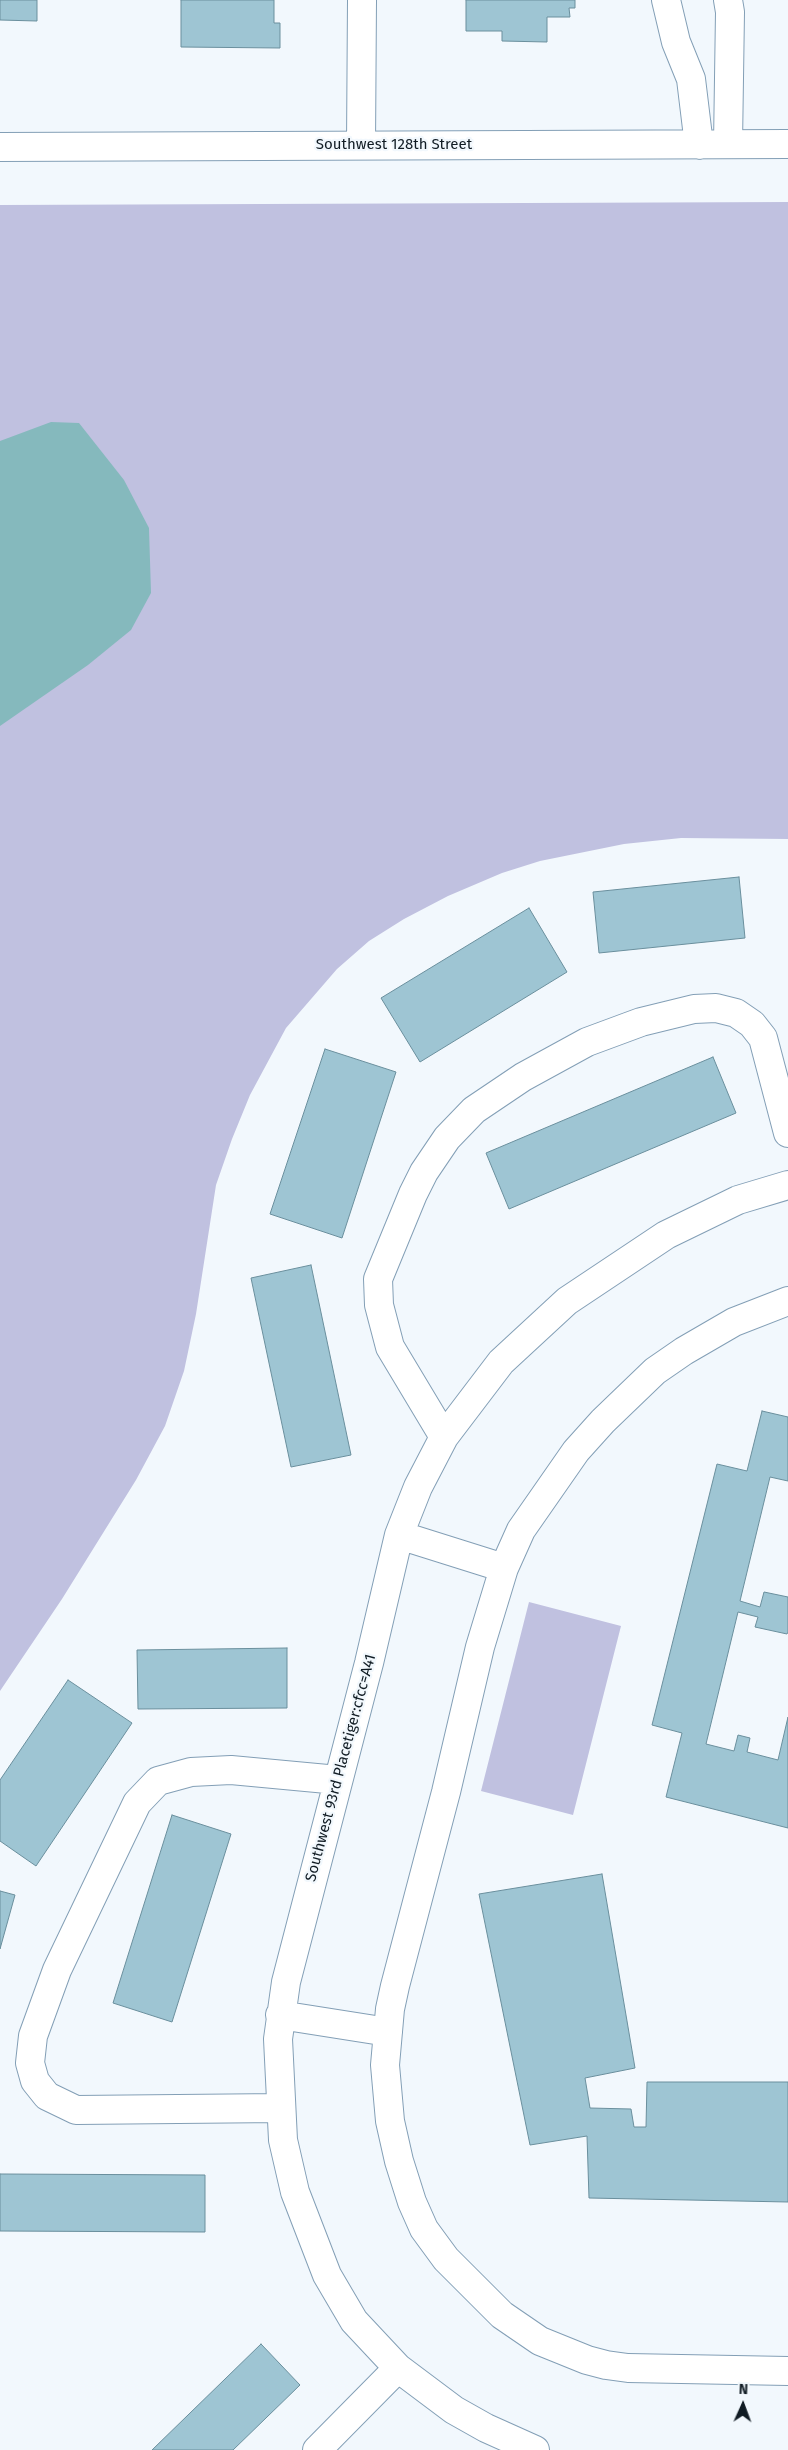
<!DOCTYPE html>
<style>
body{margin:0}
#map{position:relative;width:788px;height:2450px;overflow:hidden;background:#f2f8fd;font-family:"Fira Sans",sans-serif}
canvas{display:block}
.north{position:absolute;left:718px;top:2380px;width:50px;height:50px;-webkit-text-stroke:4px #f2f8fd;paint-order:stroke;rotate:2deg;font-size:14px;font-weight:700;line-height:20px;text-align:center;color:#111c24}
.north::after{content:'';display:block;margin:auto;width:18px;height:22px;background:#111c24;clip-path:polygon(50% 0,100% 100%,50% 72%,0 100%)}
</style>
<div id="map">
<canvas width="788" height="2450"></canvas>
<div class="north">N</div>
</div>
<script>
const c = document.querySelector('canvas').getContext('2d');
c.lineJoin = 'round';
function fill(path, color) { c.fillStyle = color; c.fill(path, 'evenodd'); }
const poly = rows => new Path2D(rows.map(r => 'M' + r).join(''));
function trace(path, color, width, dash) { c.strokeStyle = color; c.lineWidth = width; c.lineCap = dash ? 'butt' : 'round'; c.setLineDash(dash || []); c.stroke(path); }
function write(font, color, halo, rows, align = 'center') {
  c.font = font + ' "Fira Sans",sans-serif'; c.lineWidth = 4.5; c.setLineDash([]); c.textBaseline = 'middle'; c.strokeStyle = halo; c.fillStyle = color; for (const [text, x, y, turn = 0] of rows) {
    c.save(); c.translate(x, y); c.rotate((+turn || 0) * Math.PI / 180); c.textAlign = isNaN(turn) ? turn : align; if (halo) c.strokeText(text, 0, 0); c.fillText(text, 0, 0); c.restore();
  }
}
fill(poly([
 [788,202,788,839,681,838,624,844,540,861,502,873,448,896,404,919,369,941,337,969,286,1028,250,1095,232,1139,216,1185,196,1314,184,1371,165,1426,136,1480,62,1599,0,1691,0,205],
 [529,1602,621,1626,573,1815,481,1791]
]), '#c0c1e0');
fill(poly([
 [51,422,79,423,124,480,149,528,151,593,131,630,88,665,0,726,0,441]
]), '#85b9bd');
const building = poly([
 [0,0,37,0,37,21,0,20,0,0],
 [181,0,274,0,274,23,280,23,280,48,181,47,181,0],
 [466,0,575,0,575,8,569,8,570,17,547,17,547,42,502,41,502,31,466,31,466,0],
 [739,877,745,938,599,953,593,892,739,877],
 [529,908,567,972,420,1062,381,998,529,908],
 [325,1049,396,1072,342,1238,270,1214,325,1049],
 [713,1057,736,1113,509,1209,486,1153,713,1057],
 [311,1265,351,1455,291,1467,251,1278,311,1265],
 [762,1411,788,1417,788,1481,770,1477,740,1601,760,1607,764,1592,788,1597,788,1632,787,1634,755,1627,758,1617,738,1612,706,1744,734,1751,738,1735,750,1738,747,1752,778,1760,788,1717,788,1828,666,1797,682,1733,652,1725,717,1464,747,1471,762,1411],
 [287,1648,287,1708,138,1709,137,1650,287,1648],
 [68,1680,132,1723,36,1866,0,1841,0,1780,68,1680],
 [172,1815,231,1834,172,2022,113,2003,172,1815],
 [602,1874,635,2068,585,2078,590,2108,631,2109,634,2127,646,2127,647,2082,788,2082,788,2202,589,2198,587,2136,530,2145,479,1894,602,1874],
 [0,1891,15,1895,0,1949,0,1891],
 [0,2174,205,2175,205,2232,0,2231,0,2174],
 [261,2344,300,2385,233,2450,152,2450,261,2344]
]);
fill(building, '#9ec5d3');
trace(building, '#6a8f9d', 1);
const minor = poly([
 [666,0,676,42,691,79,699,145],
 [728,0,730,12,728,144],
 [361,145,362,0],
 [0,147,788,144],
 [788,1301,734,1322,684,1351,655,1371,603,1421,576,1451,521,1530,504,1568,480,1647,446,1792,395,1986,390,2009,385,2065,390,2121,399,2161,412,2202,424,2229,446,2259,502,2315,540,2341,587,2360,606,2365,628,2368,788,2371],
 [444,1437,390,1347,379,1305,378,1279,413,1194,424,1172,447,1138,474,1110,523,1077,587,1042,641,1022,694,1009,716,1008,736,1013,752,1024,763,1038,788,1133],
 [399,1535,504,1568],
 [280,2015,388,2032],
 [280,2108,76,2110,47,2096,35,2081,30,2063,33,2036,57,1970,137,1803,158,1781,191,1772,231,1770,338,1780],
 [317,2450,398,2368],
 [535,2450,486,2428,454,2410,398,2368,354,2321,327,2275,295,2192,283,2140,278,2039,286,1982,369,1663,399,1535,418,1487,444,1437,501,1362,567,1301,666,1235,738,1200,788,1185]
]);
trace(minor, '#839fb6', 30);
trace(minor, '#fff', 28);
write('15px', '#111c24', '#f2f8fd', [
 ["Southwest 128th Street",394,145],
 ["Southwest 93rd Placetiger:cfcc=A41",341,1768,-75]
]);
</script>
